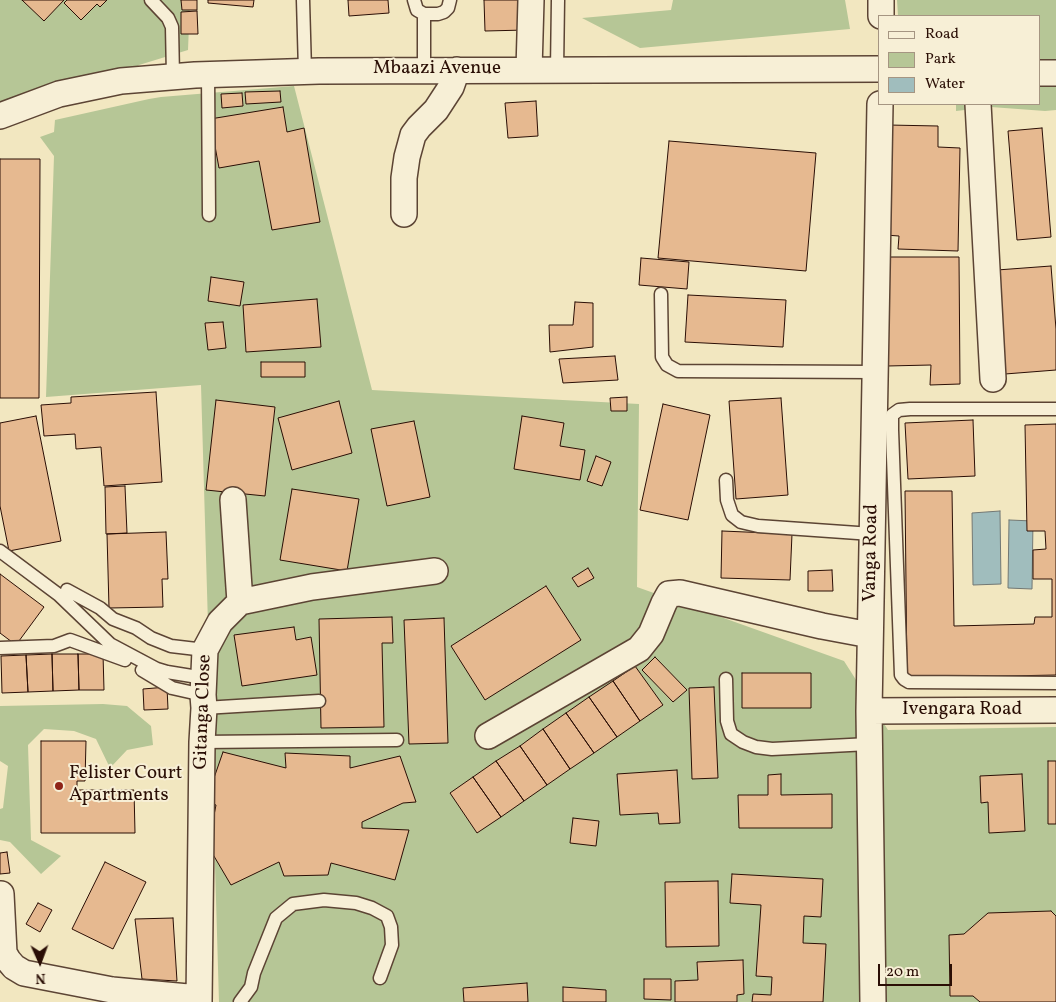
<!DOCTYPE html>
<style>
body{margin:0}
#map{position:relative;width:1056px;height:1002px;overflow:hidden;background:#f2e7c0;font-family:Vollkorn,serif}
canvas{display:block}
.legend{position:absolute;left:878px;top:15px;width:162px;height:90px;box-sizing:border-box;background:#f7efd6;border:1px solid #a59582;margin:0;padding:6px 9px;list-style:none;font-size:15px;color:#2a0e05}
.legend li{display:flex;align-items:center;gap:10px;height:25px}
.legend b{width:25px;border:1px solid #a59582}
.north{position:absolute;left:15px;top:937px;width:50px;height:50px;-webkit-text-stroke:4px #f7efd6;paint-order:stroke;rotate:178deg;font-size:14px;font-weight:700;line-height:20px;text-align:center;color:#2a0e05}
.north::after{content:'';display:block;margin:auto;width:18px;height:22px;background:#2a0e05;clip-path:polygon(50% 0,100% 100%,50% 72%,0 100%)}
.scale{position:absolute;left:878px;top:964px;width:74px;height:22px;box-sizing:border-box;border:2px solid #2a0e05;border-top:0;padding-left:6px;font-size:15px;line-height:18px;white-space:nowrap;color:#2a0e05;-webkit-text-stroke:4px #f7efd6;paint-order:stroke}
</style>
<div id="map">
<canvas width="1056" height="1002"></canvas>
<ul class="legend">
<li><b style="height:6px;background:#f7efd6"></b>Road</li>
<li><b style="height:14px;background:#b6c696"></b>Park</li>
<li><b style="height:14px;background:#a0bdbd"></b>Water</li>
</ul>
<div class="north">N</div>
<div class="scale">20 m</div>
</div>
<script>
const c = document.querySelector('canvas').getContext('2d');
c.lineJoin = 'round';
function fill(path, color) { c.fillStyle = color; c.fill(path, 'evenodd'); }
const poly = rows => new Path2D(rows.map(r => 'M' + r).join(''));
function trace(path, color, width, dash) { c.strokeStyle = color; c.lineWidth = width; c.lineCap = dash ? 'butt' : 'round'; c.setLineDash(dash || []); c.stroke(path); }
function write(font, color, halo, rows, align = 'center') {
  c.font = font + ' Vollkorn,serif'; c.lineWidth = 4; c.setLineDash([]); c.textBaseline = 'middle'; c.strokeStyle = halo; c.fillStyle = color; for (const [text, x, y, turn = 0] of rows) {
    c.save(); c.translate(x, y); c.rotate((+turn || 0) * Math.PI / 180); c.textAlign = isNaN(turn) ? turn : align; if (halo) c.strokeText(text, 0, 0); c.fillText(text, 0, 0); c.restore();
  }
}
fill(poly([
 [0,0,190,0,188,50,139,65,138,66,135,66,0,103],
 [673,0,845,0,850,29,640,48,582,18,671,10],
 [897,0,1056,0,1056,110,1045,111,991,107,956,111,956,104,1040,104,1040,16,898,16],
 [294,86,372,390,639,404,637,587,844,661,888,730,1056,727,1056,1002,219,1002,201,385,46,397,54,156,40,137,54,132,55,120,149,99,161,97],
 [103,704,127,706,151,726,153,745,127,750,110,768,96,739,74,731,44,729,28,745,31,840,61,856,41,874,10,842,0,840,0,809,3,808,8,766,0,761,0,706]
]), '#b6c696');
const water = poly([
 [1000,511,1001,584,973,585,972,513,1000,511],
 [1009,520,1033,521,1032,589,1008,588,1009,520]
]);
fill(water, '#a0bdbd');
trace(water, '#717773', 1);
const building = poly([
 [22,0,64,0,44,21,22,0],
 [67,0,107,0,100,7,97,4,81,20,64,3,67,0],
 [181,0,197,0,197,10,182,10,181,0],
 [208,0,254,0,253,7,208,3,208,0],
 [348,0,388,0,389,13,349,16,348,0],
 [484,0,525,0,526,30,485,31,484,0],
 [197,11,198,34,181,34,181,12,197,11],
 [280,91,281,102,246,104,245,92,280,91],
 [242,93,243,106,222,108,221,94,242,93],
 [536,101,538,136,508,138,505,103,536,101],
 [283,107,287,132,304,128,320,222,272,230,259,161,219,168,210,119,283,107],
 [888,125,938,126,938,147,960,148,958,251,898,249,899,236,885,235,888,125],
 [1042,128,1051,237,1017,240,1008,131,1042,128],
 [669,141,816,153,806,271,658,258,669,141],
 [0,159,40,159,39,398,0,398,0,159],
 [887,257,959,257,960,384,930,385,931,365,887,366,887,257],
 [641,258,689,262,687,289,639,285,641,258],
 [1051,266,1056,329,1056,370,1005,374,997,270,1051,266],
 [211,277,244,282,240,306,208,301,211,277],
 [688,295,786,300,783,347,685,342,688,295],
 [317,299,321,347,246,352,243,305,317,299],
 [575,302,593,303,593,347,550,352,549,325,573,325,575,302],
 [223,322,226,348,208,350,205,323,223,322],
 [615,356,618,380,563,383,559,359,615,356],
 [261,362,305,362,305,377,261,377,261,362],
 [156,392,162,482,104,486,101,447,76,449,75,434,44,436,41,405,71,403,71,397,156,392],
 [627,397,627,411,611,411,610,398,627,397],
 [781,398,788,495,736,499,729,401,781,398],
 [216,400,275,407,265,496,206,490,216,400],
 [339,401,352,453,292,470,278,418,339,401],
 [663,404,710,415,688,520,640,510,663,404],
 [36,416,61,541,9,551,0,506,0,423,36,416],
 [522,416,564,423,560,446,585,450,580,480,514,469,522,416],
 [973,420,975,476,908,479,905,423,973,420],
 [414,421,430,497,387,506,371,429,414,421],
 [1056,424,1056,675,907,678,905,491,952,491,954,626,1034,624,1035,617,1052,617,1052,579,1033,579,1033,550,1046,549,1045,531,1027,531,1025,425,1056,424],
 [596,456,611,462,602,486,587,481,596,456],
 [125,486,127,533,106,534,105,487,125,486],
 [292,489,359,499,347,571,280,560,292,489],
 [722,531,792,534,790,580,721,578,722,531],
 [166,532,168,579,162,579,163,607,109,608,107,534,166,532],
 [588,568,594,578,578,587,572,578,588,568],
 [832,570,833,591,808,591,808,571,832,570],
 [0,574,44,607,16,645,0,633,0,574],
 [546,586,581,640,485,700,451,646,546,586],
 [392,617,393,643,382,643,384,727,321,728,319,619,392,617],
 [444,618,448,743,409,744,404,620,444,618],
 [294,627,296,640,311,637,317,675,242,686,234,635,294,627],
 [52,654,53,691,28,692,26,655,52,654],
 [52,654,78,654,79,690,53,691,52,654],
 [78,654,103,654,104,690,79,690,78,654],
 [26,655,28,692,2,693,1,656,26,655],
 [655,657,687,690,673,702,642,670,655,657],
 [635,666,663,705,640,721,613,681,635,666],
 [742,673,811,673,811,708,742,708,742,673],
 [613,681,640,721,617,737,589,697,613,681],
 [167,687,168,709,144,710,143,689,167,687],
 [714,687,718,778,692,779,689,688,714,687],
 [589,697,617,737,594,753,566,713,589,697],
 [566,713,594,753,570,769,543,729,566,713],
 [543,729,570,769,547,785,520,746,543,729],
 [41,741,86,741,85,781,77,781,77,790,134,790,135,833,41,833,41,741],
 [520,746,547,785,524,801,496,761,520,746],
 [223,752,286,768,285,753,350,756,350,768,400,756,416,802,403,803,362,822,362,828,409,830,395,880,331,863,328,875,284,876,279,862,231,885,208,846,216,805,206,801,223,752],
 [496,761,524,801,501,817,473,777,496,761],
 [1048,761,1056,761,1056,824,1048,824,1048,761],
 [677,770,680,823,659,824,658,813,620,815,617,774,677,770],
 [781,774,781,795,832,794,832,828,739,828,738,795,768,795,768,775,781,774],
 [1022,774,1025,831,989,833,988,802,981,803,980,776,1022,774],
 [473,777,501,817,477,833,450,793,473,777],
 [573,818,599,821,596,846,570,843,573,818],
 [7,852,10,873,0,874,0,853,7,852],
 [105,862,146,882,113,949,72,929,105,862],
 [732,874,823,879,821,917,804,916,803,943,826,944,823,1002,752,1002,753,994,771,995,772,977,756,976,761,905,730,903,732,874],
 [718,881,719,946,666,947,665,882,718,881],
 [38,903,52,910,40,932,26,924,38,903],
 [1051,911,1056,916,1056,1002,980,1002,973,996,950,996,949,935,964,934,988,913,1051,911],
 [173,918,177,981,142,979,135,919,173,918],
 [743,960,744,994,737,995,737,1002,675,1002,675,981,698,980,697,962,743,960],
 [644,979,671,979,671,1000,644,999,644,979],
 [527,983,528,1002,464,1002,463,988,527,983],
 [563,987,606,990,606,1002,563,1002,563,987]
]);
fill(building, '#e6b990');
trace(building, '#2a0e05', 1);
const lane = poly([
 [151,0,168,18,172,27,173,76],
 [303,0,305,71],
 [414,0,417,10,424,14,438,14,444,12,448,8,450,0],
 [424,70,424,14],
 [557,70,558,0],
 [208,74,209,215],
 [661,294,662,357,667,365,678,371,875,372],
 [1056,409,910,409,899,410,892,415,892,430,901,675,904,679,909,682,1056,683],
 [726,480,727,500,732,515,741,522,758,526,872,534],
 [0,551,59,595,110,644,157,669,167,672,204,678],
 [67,590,100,608,113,619,136,628,151,638,171,646,205,650],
 [0,648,54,646,70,640,125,660],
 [142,670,172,688,203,695],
 [726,679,727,721,731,734,743,742,756,747,772,749,869,744],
 [204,708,319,701],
 [202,742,397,740],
 [240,1002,251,987,254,973,276,918,293,904,324,900,356,903,372,908,387,916,391,927,392,945,380,978]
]);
const street = poly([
 [881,16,881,0],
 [529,70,531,0],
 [1040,73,1056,73],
 [978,104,993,379],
 [0,116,59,94,121,81,195,75,319,71,880,69],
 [404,214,404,178,407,157,413,135,419,127,436,110,451,87,457,70],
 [233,500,240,602],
 [869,711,1056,710],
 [488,736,639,649,651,634,664,603,669,594,680,593,822,626,870,635],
 [1,894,4,953,8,960,14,967,24,973,112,990,199,998],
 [199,1002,202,742,204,708,203,695,205,650,220,622,240,602,312,587,435,571],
 [873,1002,869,711,880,104]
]);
trace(lane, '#5c4434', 15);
trace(street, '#5c4434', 28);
trace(lane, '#f7efd6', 12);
trace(street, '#f7efd6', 25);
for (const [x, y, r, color] of [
 [59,786,5,"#8f2418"]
]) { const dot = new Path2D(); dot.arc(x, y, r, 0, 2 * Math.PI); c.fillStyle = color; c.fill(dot); trace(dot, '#f7efd6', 2); }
write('19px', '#2a0e05', '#f7efd6', [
 ["Mbaazi Avenue",437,70],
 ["Vanga Road",872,553,-89],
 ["Ivengara Road",962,711],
 ["Gitanga Close",204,712,-88]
]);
write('19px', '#2a0e05', '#f7efd6', [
 ["Felister Court",69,775],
 ["Apartments",69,797]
], 'left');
</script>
